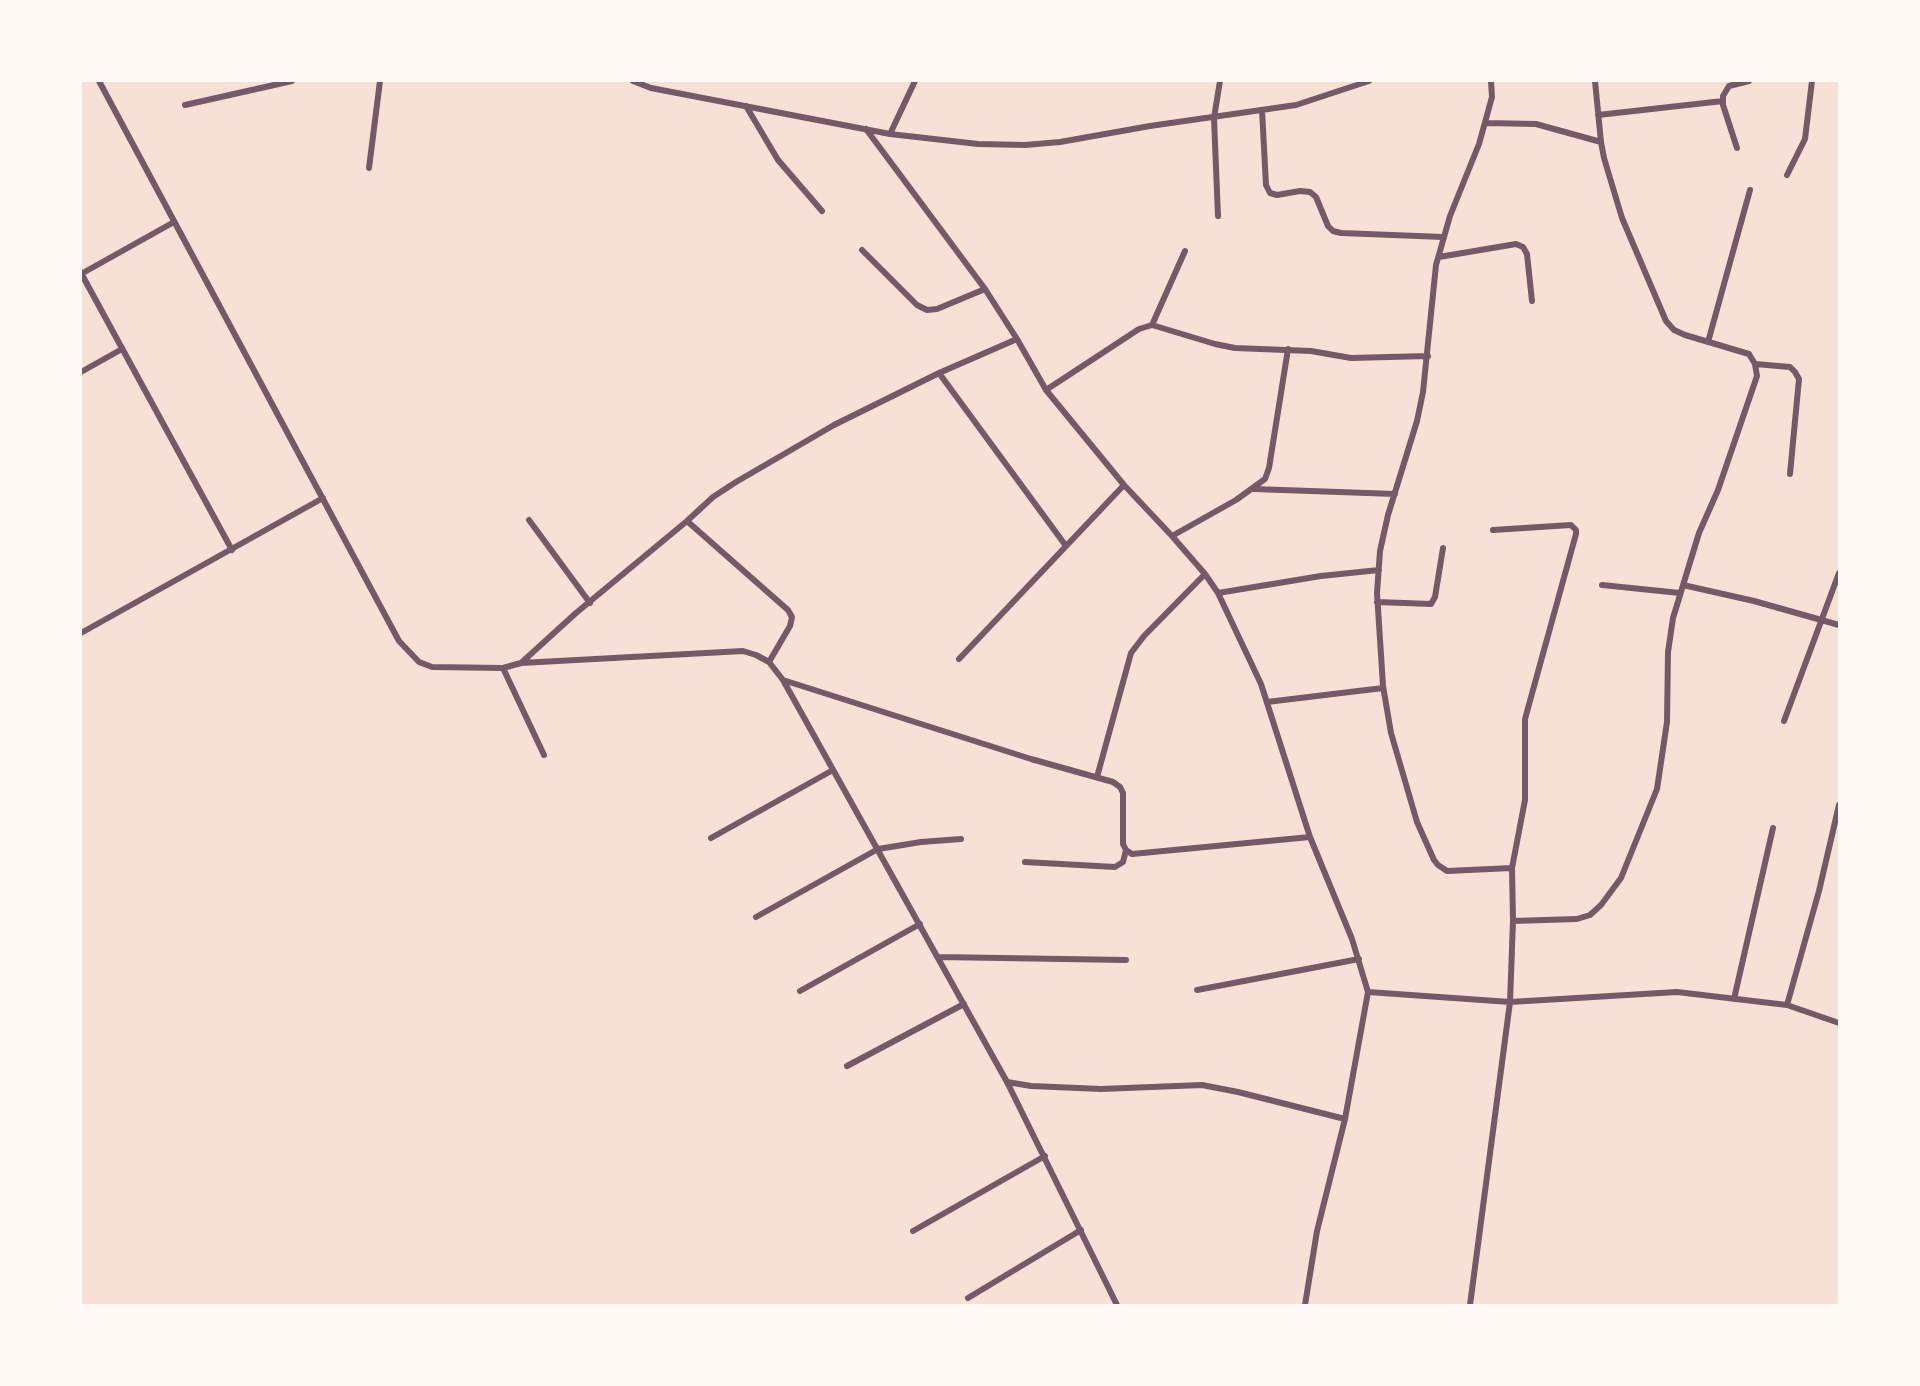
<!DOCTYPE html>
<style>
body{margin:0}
#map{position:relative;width:1920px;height:1386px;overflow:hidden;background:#f7e1d7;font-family:Arial,sans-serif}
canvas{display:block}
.frame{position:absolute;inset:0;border:82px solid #fffaf5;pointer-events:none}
</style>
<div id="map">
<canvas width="1920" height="1386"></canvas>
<div class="frame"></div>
</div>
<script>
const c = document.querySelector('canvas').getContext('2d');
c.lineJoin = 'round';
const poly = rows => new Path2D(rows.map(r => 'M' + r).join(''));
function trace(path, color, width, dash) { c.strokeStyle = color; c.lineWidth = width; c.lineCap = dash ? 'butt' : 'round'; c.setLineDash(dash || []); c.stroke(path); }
trace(poly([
 [99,81,399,641,419,662,432,667,503,668,521,663,743,651,756,655,769,662,783,680,1007,1082,1117,1305],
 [633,81,651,88,890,134,978,144,1025,145,1060,142,1150,126,1296,105,1369,81],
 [1491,81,1492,97,1479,144,1450,216,1436,265,1423,392,1417,421,1388,515,1380,551,1377,593,1383,686,1391,733,1417,822,1434,860,1438,865,1447,871,1512,868],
 [185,105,292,81],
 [746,106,778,160,822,211],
 [1262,110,1266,185,1270,193,1277,195,1300,191,1310,192,1316,197,1328,226,1333,231,1341,233,1443,237],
 [1598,115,1723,101],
 [1485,123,1536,124,1601,142],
 [866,129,985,289,1017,339,1046,390,1124,485,1172,536,1205,574,1218,593,1261,684,1310,837,1352,939,1368,992,1345,1119,1317,1231,1305,1305],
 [890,134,915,81],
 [1737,148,1723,105,1723,96,1729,86,1749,81],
 [369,168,380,81],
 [1787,175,1805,139,1812,81],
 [1218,216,1214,118,1220,81],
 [862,250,917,305,927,310,937,309,985,289],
 [1439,257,1516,244,1523,247,1527,254,1532,301],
 [81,273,232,550],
 [81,274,174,222],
 [1152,325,1185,251],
 [1708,342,1750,190],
 [1755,364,1790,367,1795,372,1799,379,1790,474],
 [81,372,122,349],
 [939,373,1066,546],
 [1046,390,1139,329,1152,325,1215,344,1235,348,1311,351,1351,358,1428,356],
 [1254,489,1395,494],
 [529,520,590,603],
 [687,521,788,610,792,617,790,626,769,662],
 [1172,536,1236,500,1265,479,1269,468,1288,349],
 [1602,585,1680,593],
 [1683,585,1754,601,1839,625],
 [1218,593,1321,576,1379,570],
 [1377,602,1431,604,1435,597,1443,548],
 [81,633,323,498],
 [959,659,1124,485],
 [521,663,576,613,687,521,713,497,736,482,834,425,939,373,1017,339],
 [503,668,544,755],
 [783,680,1031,759,1113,782,1120,787,1123,793,1123,844,1126,850,1132,854,1310,837],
 [1267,702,1383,688],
 [1784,721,1839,573],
 [1097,777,1131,653,1144,636,1205,574],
 [711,838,833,770],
 [1025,862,1115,867,1123,862,1126,850],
 [756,917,878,849,921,842,961,839],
 [1513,921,1577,919,1590,915,1601,905,1621,878,1657,789,1667,722,1668,652,1673,618,1699,533,1718,490,1757,376,1755,364,1749,354,1685,335,1674,330,1666,321,1622,218,1604,158,1601,142,1595,81],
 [938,957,1126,960],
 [1197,990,1359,959],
 [800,991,920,924],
 [1368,992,1510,1002,1677,992,1787,1005,1839,1023],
 [1734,999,1773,828],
 [1787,1005,1819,891,1839,805],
 [847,1066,964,1004],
 [1007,1082,1031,1086,1101,1089,1202,1085,1238,1092,1345,1119],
 [913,1231,1045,1156],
 [968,1298,1081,1230],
 [1470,1305,1510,1002,1513,921,1512,868,1525,800,1525,719,1576,534,1576,530,1571,525,1493,530]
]), '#755966', 6);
</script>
